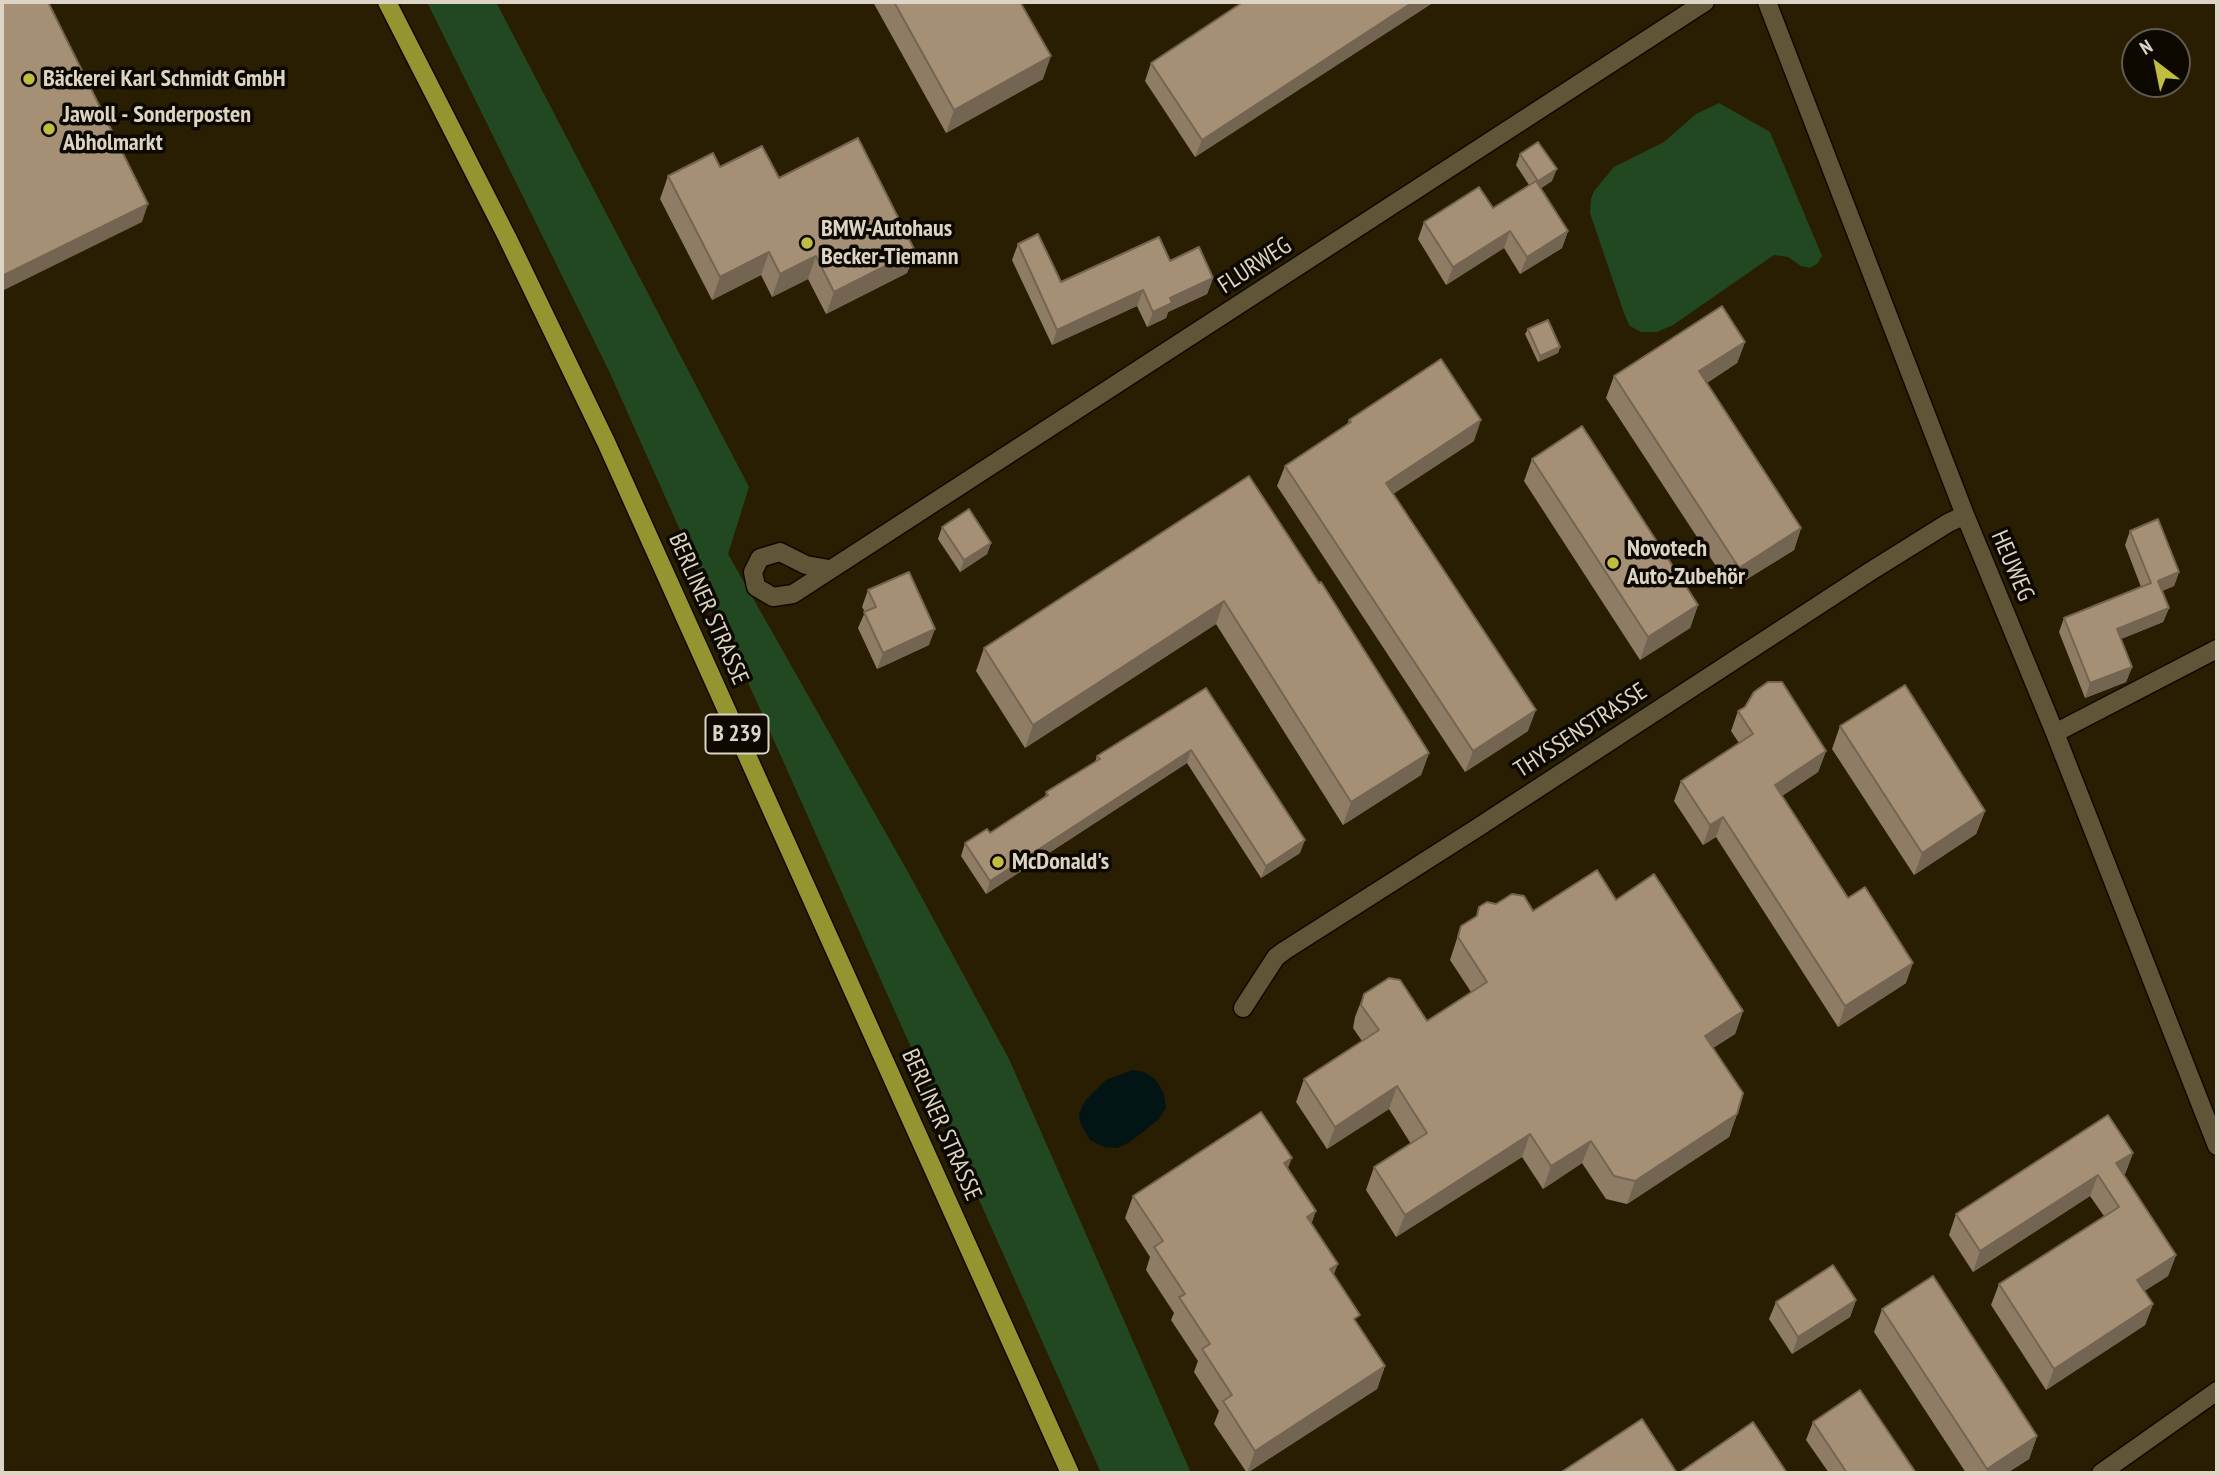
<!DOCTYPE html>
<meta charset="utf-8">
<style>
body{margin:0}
#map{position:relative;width:2219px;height:1475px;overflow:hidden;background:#291e02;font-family:"PT Sans Narrow",sans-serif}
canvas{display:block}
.frame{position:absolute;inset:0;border:4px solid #dcd5c5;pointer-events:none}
.north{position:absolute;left:2121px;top:28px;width:70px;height:70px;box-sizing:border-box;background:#0d0901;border:2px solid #605b4f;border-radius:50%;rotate:328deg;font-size:19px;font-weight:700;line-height:28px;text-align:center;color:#dcd5c5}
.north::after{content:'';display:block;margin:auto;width:24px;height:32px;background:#c0be41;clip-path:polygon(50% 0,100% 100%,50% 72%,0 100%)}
</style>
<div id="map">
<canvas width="2219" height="1475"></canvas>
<div class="frame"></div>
<div class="north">N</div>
</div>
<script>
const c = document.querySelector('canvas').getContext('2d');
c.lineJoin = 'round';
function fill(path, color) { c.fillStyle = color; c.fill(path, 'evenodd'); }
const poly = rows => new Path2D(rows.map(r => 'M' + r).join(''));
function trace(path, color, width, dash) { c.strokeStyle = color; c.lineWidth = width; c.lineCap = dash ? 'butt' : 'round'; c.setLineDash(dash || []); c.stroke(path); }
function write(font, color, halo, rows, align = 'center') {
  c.font = font + ' "PT Sans Narrow",sans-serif'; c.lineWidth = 7; c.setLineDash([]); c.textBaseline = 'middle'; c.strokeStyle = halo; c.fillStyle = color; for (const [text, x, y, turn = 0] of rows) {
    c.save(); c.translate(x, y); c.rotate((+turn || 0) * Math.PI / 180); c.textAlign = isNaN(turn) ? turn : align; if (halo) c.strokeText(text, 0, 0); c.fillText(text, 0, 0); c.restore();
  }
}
fill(poly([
 [427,2,496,2,749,487,728,554,908,872,1009,1059,1191,1473,1101,1473,609,371],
 [1719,103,1770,132,1822,256,1818,263,1810,268,1801,266,1788,257,1774,255,1673,325,1657,332,1641,332,1630,326,1625,316,1590,213,1591,199,1594,191,1614,167,1664,142,1696,114]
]), '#224821');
fill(poly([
 [1133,1070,1144,1072,1156,1080,1164,1094,1166,1108,1159,1119,1130,1142,1117,1148,1104,1147,1090,1140,1081,1125,1079,1114,1085,1101,1106,1080]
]), '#031414');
const street = poly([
 [1767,2,1965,515,2055,733,2217,1146],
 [829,569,806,565,780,552,760,558,753,572,756,587,773,597,793,594,1705,2],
 [2055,733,2217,649],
 [1243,1008,1276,957,1284,951,1474,830,1871,571,1948,523,1965,515],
 [2101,1473,2217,1391]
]);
const primary = poly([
 [387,2,507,237,606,442,1070,1473]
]);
trace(street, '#110800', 21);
trace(primary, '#110800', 21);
trace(street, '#605537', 18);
trace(primary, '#949430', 18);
fill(poly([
 [873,2,1020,2,1043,79,946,133],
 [1434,2,1195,157,1145,81,1151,63],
 [1520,154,1552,181,1541,188,1568,231,1562,248,1520,274,1504,248,1446,285,1418,239,1424,222,1493,208,1529,185,1516,165],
 [720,167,779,178,915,251,907,273,826,314,808,279,772,297,761,275,712,300,660,199,668,176],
 [1018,244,1061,282,1170,261,1213,278,1207,294,1168,312,1166,318,1147,327,1137,306,1052,345,1012,260],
 [1528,329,1560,347,1558,353,1538,362,1525,334],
 [1745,342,1737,363,1707,383,1801,528,1794,550,1731,589,1606,398,1614,376],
 [1349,420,1474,441,1393,494,1528,731,1465,772,1277,486,1285,466,1347,425],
 [1532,459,1698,605,1690,628,1640,660,1524,481],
 [1249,476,1429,753,1421,775,1343,825,1216,624,1025,748,976,671,984,648],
 [942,527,991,543,987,554,960,572,938,539],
 [2130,531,2179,572,2174,586,2162,591,2169,608,2163,622,2121,639,2132,667,2126,682,2085,698,2059,632,2064,618,2141,587,2125,545],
 [868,590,929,645,877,669,858,628,865,612,862,607],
 [1206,688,1300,853,1261,878,1187,763,986,894,961,856,965,843,990,833,1045,798,1046,792,1095,762,1097,756],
 [1738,711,1826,751,1818,772,1782,796,1848,898,1906,983,1838,1027,1716,837,1703,845,1674,801,1681,781,1739,743,1731,731],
 [1840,726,1985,811,1976,834,1914,875,1832,749],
 [1616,900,1743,1011,1735,1034,1713,1048,1737,1114,1729,1137,1627,1204,1606,1199,1582,1163,1543,1189,1522,1157,1396,1237,1366,1190,1374,1167,1411,1144,1389,1109,1327,1149,1296,1102,1304,1079,1362,1041,1353,1028,1355,1017,1364,994,1427,1021,1471,992,1450,960,1461,926,1476,917,1479,907,1533,911],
 [2133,1153,2125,1174,2123,1175,2176,1255,2168,1276,2144,1291,2153,1304,2145,1325,2046,1390,1991,1305,1999,1284,2104,1216,2090,1196,1973,1272,1949,1235,1956,1214],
 [1288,1168,1334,1275,1357,1324,1385,1366,1377,1389,1247,1473,1214,1424,1219,1411,1194,1372,1198,1361,1171,1320,1174,1313,1146,1270,1150,1257,1125,1218,1133,1196],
 [1856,1300,1850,1317,1792,1354,1769,1319,1776,1302],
 [1882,1309,2037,1436,2029,1459,2007,1473,1966,1473,1874,1332],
 [1813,1422,1916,1473,1829,1473,1806,1440]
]), '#8f7c65');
fill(poly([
 [1413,2,1434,2,1195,157,1202,140],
 [1051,56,1043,79,946,133,954,110],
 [1557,169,1552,181,1534,193,1538,181],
 [148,204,142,222,2,291,2,276],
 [1510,231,1504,248,1446,285,1453,267],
 [1568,231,1562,248,1520,274,1527,257],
 [915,251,907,273,826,314,834,292],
 [769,252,761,275,712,300,720,277],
 [816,256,808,279,772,297,780,274],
 [1213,278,1207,294,1168,312,1166,318,1147,327,1153,312,1170,298],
 [1143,290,1137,306,1052,345,1057,330],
 [1745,342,1737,363,1692,392,1699,371],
 [1560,347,1558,353,1538,362,1540,356],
 [1481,420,1474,441,1379,503,1386,483],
 [1801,528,1794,550,1731,589,1739,568],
 [991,543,987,554,960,572,964,560],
 [2179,572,2174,586,2153,595,2158,581],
 [1224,601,1216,624,1025,748,1033,725],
 [1698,605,1690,628,1640,660,1648,637],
 [2169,608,2163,622,2111,643,2117,629],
 [935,629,929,645,877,669,883,653],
 [2132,667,2126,682,2085,698,2090,683],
 [1536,710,1528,731,1465,772,1473,751],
 [1191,750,1187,763,986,894,990,881],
 [1826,751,1818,772,1767,805,1775,785],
 [1429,753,1421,775,1343,825,1351,802],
 [1985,811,1976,834,1914,875,1922,853],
 [1723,817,1716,837,1703,845,1710,825],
 [1305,840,1300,853,1261,878,1266,866],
 [1913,963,1906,983,1838,1027,1845,1006],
 [1743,1011,1735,1034,1697,1058,1705,1036],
 [1397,1086,1389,1109,1327,1149,1335,1127],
 [1737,1114,1729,1137,1627,1204,1635,1181],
 [1530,1134,1522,1157,1396,1237,1405,1215],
 [1591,1141,1582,1163,1543,1189,1551,1166],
 [2133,1153,2125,1174,2108,1184,2116,1163],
 [1292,1158,1283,1181,1284,1163],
 [2098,1175,2090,1196,1973,1272,1980,1251],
 [1316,1211,1308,1234,1307,1217],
 [2176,1255,2168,1276,2129,1301,2137,1280],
 [1338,1264,1329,1287,1330,1269],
 [1856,1300,1850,1317,1792,1354,1798,1337],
 [2153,1304,2145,1325,2046,1390,2054,1369],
 [1385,1366,1377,1389,1247,1473,1255,1451],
 [2037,1436,2029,1459,2007,1473,1985,1473,1987,1469]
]), '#746552');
const building = poly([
 [2,2,48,2,148,204,2,276,2,2],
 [894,2,1020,2,1051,56,954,110,894,2],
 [1243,2,1413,2,1202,140,1151,63,1243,2],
 [858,138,915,251,834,292,816,256,780,274,769,252,720,277,668,176,713,153,720,167,762,146,779,178,858,138],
 [1538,142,1557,169,1538,181,1520,154,1538,142],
 [1536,181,1568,231,1527,257,1510,231,1453,267,1424,222,1479,187,1493,208,1536,181],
 [1038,234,1061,282,1159,237,1170,261,1199,247,1213,278,1170,298,1172,303,1153,312,1143,290,1057,330,1018,244,1038,234],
 [1722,306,1745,342,1699,371,1801,528,1739,568,1614,376,1722,306],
 [1548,320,1560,347,1540,356,1528,329,1548,320],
 [1441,359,1481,420,1386,483,1536,710,1473,751,1285,466,1351,422,1349,420,1441,359],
 [1582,426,1698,605,1648,637,1532,459,1582,426],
 [1249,476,1319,583,1321,582,1429,753,1351,802,1224,601,1033,725,984,648,1249,476],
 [969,509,991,543,964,560,942,527,969,509],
 [2158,519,2179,572,2158,581,2169,608,2117,629,2132,667,2090,683,2064,618,2151,583,2130,531,2158,519],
 [909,572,935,629,883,653,864,612,876,607,868,590,909,572],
 [1768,682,1782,682,1826,751,1775,785,1848,898,1865,887,1913,963,1845,1006,1723,817,1710,825,1681,781,1753,734,1738,711,1745,707,1754,692,1768,682],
 [1905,685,1985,811,1922,853,1840,726,1905,685],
 [1206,688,1305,840,1266,866,1191,750,990,881,965,843,987,829,990,833,1048,795,1046,792,1100,759,1097,756,1206,688],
 [1597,870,1616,900,1654,874,1743,1011,1705,1036,1743,1093,1737,1114,1635,1181,1614,1176,1591,1141,1551,1166,1530,1134,1405,1215,1374,1167,1427,1133,1397,1086,1335,1127,1304,1079,1379,1030,1361,1005,1364,994,1389,978,1400,980,1427,1021,1487,982,1458,937,1461,926,1477,916,1479,907,1487,902,1496,904,1512,894,1524,896,1533,911,1597,870],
 [1261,1112,1292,1158,1284,1163,1316,1211,1307,1217,1338,1264,1330,1269,1360,1315,1354,1319,1385,1366,1255,1451,1223,1401,1232,1395,1202,1349,1210,1344,1179,1297,1185,1294,1154,1247,1163,1241,1133,1196,1261,1112],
 [2108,1115,2133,1153,2116,1163,2176,1255,2137,1280,2153,1304,2054,1369,1999,1284,2119,1207,2098,1175,1980,1251,1956,1214,2108,1115],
 [1833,1265,1856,1300,1798,1337,1776,1302,1833,1265],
 [1933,1276,2037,1436,1987,1469,1882,1309,1933,1276],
 [1860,1390,1916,1473,1847,1473,1813,1422,1860,1390],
 [1642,1419,1677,1473,1560,1473,1642,1419],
 [1753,1422,1787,1473,1679,1473,1753,1422]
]);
fill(building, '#a69075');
trace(building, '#746552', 2);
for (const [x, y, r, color] of [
 [29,79,7,"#c0be41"],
 [49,129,7,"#c0be41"],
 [807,243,7,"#c0be41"],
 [1613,563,7,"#c0be41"],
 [998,862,7,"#c0be41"]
]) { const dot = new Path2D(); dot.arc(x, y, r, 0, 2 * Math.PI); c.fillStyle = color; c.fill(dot); trace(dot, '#0d0901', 2.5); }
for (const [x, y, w] of [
 [737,734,63]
]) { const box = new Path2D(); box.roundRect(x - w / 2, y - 19.5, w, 39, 5); c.fillStyle = '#0d0901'; c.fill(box); trace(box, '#dcd5c5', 2); }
write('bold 23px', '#dcd5c5', null, [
 ["B 239",737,734]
]);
write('bold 24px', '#dcd5c5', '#0d0901', [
 ["Bäckerei Karl Schmidt GmbH",43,79],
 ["Jawoll - Sonderposten",63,115],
 ["Abholmarkt",63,143],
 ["BMW-Autohaus",821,229],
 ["Becker-Tiemann",821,257],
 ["Novotech",1627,549],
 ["Auto-Zubehör",1627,577],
 ["McDonald's",1012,862]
], 'left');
write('24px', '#dcd5c5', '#0d0901', [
 ["FLURWEG",1255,266,-33],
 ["HEUWEG",2012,566,67],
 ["BERLINER STRASSE",708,609,66],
 ["THYSSENSTRASSE",1581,731,-33],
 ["BERLINER STRASSE",941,1125,66]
]);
</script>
